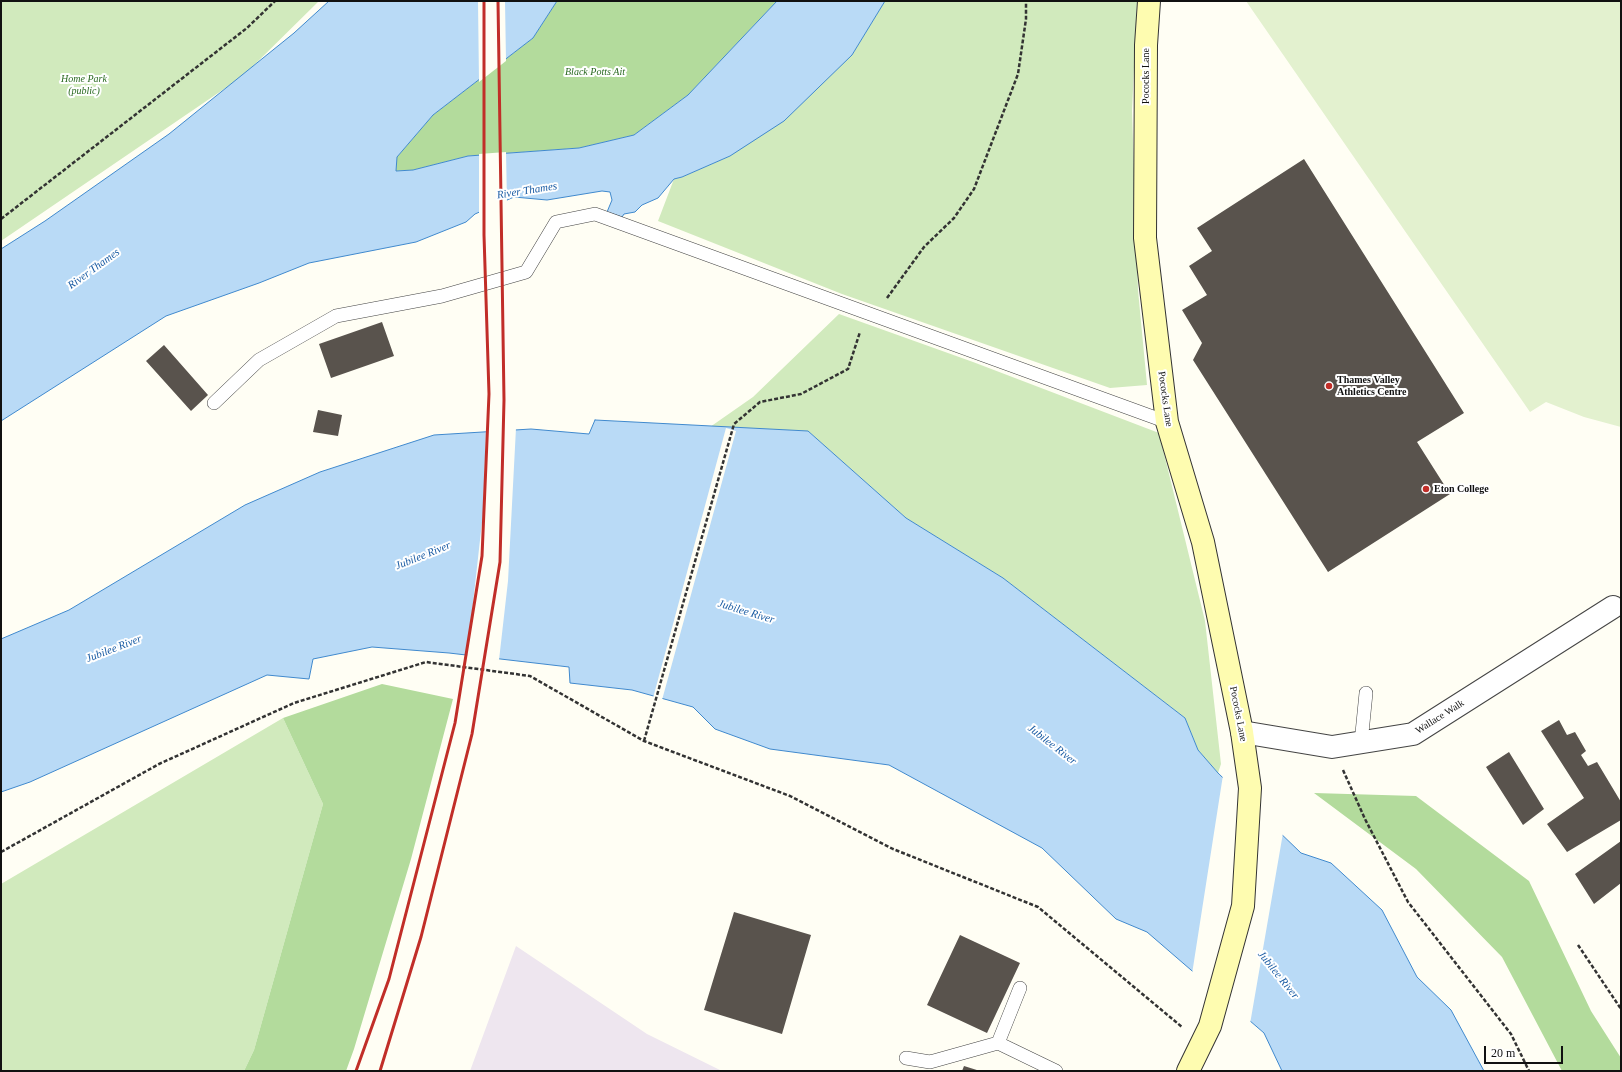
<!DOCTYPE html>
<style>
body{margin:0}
#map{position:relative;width:1622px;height:1072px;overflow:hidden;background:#fffef4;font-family:Georgia,serif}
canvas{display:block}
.frame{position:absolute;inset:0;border:2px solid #111;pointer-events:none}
.scale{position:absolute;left:1484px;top:1046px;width:79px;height:18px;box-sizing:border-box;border:2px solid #111;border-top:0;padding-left:5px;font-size:12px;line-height:14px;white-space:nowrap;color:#111;-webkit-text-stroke:3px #fff;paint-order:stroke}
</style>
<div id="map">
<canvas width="1622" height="1072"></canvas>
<div class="frame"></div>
<div class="scale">20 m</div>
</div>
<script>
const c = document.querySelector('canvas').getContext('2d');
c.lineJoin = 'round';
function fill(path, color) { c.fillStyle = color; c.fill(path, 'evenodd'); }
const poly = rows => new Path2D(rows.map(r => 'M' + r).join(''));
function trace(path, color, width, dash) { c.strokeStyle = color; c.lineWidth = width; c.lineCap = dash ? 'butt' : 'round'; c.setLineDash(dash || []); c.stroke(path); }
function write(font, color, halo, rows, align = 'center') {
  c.font = font + ' Georgia,serif'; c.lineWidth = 4; c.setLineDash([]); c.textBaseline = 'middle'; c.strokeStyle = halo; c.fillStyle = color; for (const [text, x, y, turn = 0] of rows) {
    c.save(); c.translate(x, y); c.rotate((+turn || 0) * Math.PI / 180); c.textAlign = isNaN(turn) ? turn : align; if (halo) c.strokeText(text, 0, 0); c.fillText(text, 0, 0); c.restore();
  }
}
fill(poly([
 [516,946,647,1034,722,1071,470,1071]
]), '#eee6ef');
fill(poly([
 [1,1,319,1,243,76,1,241],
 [885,1,1137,1,1132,111,1138,290,1147,385,1110,388,842,294,658,221,674,179,682,177,730,156,852,55],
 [839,314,973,362,1159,433,1205,621,1221,764,1218,773,1198,750,1185,718,1003,578,906,518,808,431,710,427,753,397],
 [283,718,323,804,254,1050,244,1071,1,1071,1,884]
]), '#d1eabd');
fill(poly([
 [557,1,777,1,688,95,634,135,579,148,468,156,413,170,395,171,397,157,433,115,533,38],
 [382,684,453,699,411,859,354,1049,346,1071,244,1071,254,1050,323,804,283,718],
 [1314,793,1416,796,1529,881,1591,1011,1621,1058,1621,1071,1562,1071,1502,957,1416,869]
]), '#b3db9c');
fill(poly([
 [1246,1,1621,1,1621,427,1584,417,1546,402,1530,412]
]), '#e3f1cf');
const water = poly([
 [329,1,557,1,533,38,433,115,397,157,396,171,413,170,468,156,579,148,634,135,688,95,777,1,885,1,852,55,784,121,730,156,682,177,674,179,658,198,642,205,635,212,624,214,622,217,607,212,612,200,610,192,602,191,547,200,514,197,475,214,466,222,416,242,309,263,259,283,166,316,1,421,1,249,45,221,169,134,294,33,329,1],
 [595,420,808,431,906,518,1003,578,1185,718,1198,750,1218,773,1301,853,1331,863,1382,910,1417,977,1451,1010,1484,1071,1282,1071,1264,1033,1147,932,1116,919,1042,848,889,765,770,749,715,729,693,707,632,690,570,683,569,667,449,653,372,647,313,659,309,679,267,675,30,782,1,792,1,639,69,610,245,505,320,472,434,435,531,429,589,434,595,420]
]);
fill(water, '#b9daf6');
trace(water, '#4089cd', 1);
fill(poly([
 [478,1,505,1,506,61,479,82],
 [506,152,507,202,479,214,479,154],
 [516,428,508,581,499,660,467,657,483,513,486,429],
 [726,428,736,431,662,700,653,698],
 [1223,775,1283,833,1250,1024,1192,974]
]), '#fffef4');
fill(poly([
 [1304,159,1464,413,1417,442,1450,494,1328,572,1193,360,1202,343,1182,310,1207,295,1189,266,1212,251,1197,228],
 [382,322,394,356,331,378,319,344],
 [164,345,208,395,191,411,146,361],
 [318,410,342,415,338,436,313,432],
 [1559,720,1567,735,1575,732,1586,751,1581,755,1588,766,1597,762,1621,802,1621,820,1567,852,1547,824,1584,798,1541,731],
 [1509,752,1544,809,1523,825,1486,767],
 [1621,841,1621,883,1594,904,1575,874],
 [734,912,811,935,782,1034,704,1010],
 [960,935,1020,963,987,1033,927,1005],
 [964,1066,980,1071,962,1071]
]), '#59534d');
const service = poly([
 [214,403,259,360,336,316,442,296,526,272,556,222,595,214,1167,422],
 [1361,743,1366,693],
 [998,1043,1020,988],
 [906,1058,930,1062,998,1043,1056,1071]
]);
const minor = poly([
 [1242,732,1332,747,1413,734,1613,607]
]);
const secondary = poly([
 [1149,1,1146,45,1145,238,1167,422,1203,542,1242,732,1250,788,1243,906,1210,1026,1188,1071]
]);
trace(service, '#444', 14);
trace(minor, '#444', 24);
trace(secondary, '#333', 24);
trace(poly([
 [1,219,247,28,275,1],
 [887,298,924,247,954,218,974,189,1018,74,1026,19,1026,1],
 [644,741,734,424,760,402,801,394,848,369,860,332],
 [1343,770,1365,819,1408,902,1511,1034,1529,1071],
 [1,852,159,764,294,703,426,662,530,676,644,741,790,796,893,849,1038,907,1182,1027],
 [1578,945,1621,1009]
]), '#333', 2.5, [4, 2]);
trace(service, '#fff', 13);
trace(minor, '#fff', 22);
trace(secondary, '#fefcb0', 22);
trace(poly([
 [356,1071,389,979,455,723,482,556,489,394,484,235,484,1],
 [380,1071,421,937,472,734,500,562,504,400,498,1]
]), '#c12e28', 3);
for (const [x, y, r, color] of [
 [1329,386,4,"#c12e28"],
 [1426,489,4,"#c12e28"]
]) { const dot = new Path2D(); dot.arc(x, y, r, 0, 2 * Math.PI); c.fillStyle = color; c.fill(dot); trace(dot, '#fff', 1.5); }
write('italic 10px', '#296920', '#fff', [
 ["Black Potts Ait",595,72],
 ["Home Park",84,79],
 ["(public)",84,91]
]);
write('10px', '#111', '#fff', [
 ["Pococks Lane",1146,76,-90],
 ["Pococks Lane",1165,399,82],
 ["Pococks Lane",1238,714,79],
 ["Wallace Walk",1440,717,-32]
]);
write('bold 10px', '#111', '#fff', [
 ["Thames Valley",1337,380],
 ["Athletics Centre",1337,392],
 ["Eton College",1434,489]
], 'left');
write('italic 11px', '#195ba3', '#fff', [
 ["River Thames",527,191,-9],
 ["River Thames",94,269,-36],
 ["Jubilee River",423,556,-22],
 ["Jubilee River",746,612,17],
 ["Jubilee River",114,649,-21],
 ["Jubilee River",1052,745,38],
 ["Jubilee River",1278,975,51]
]);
</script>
